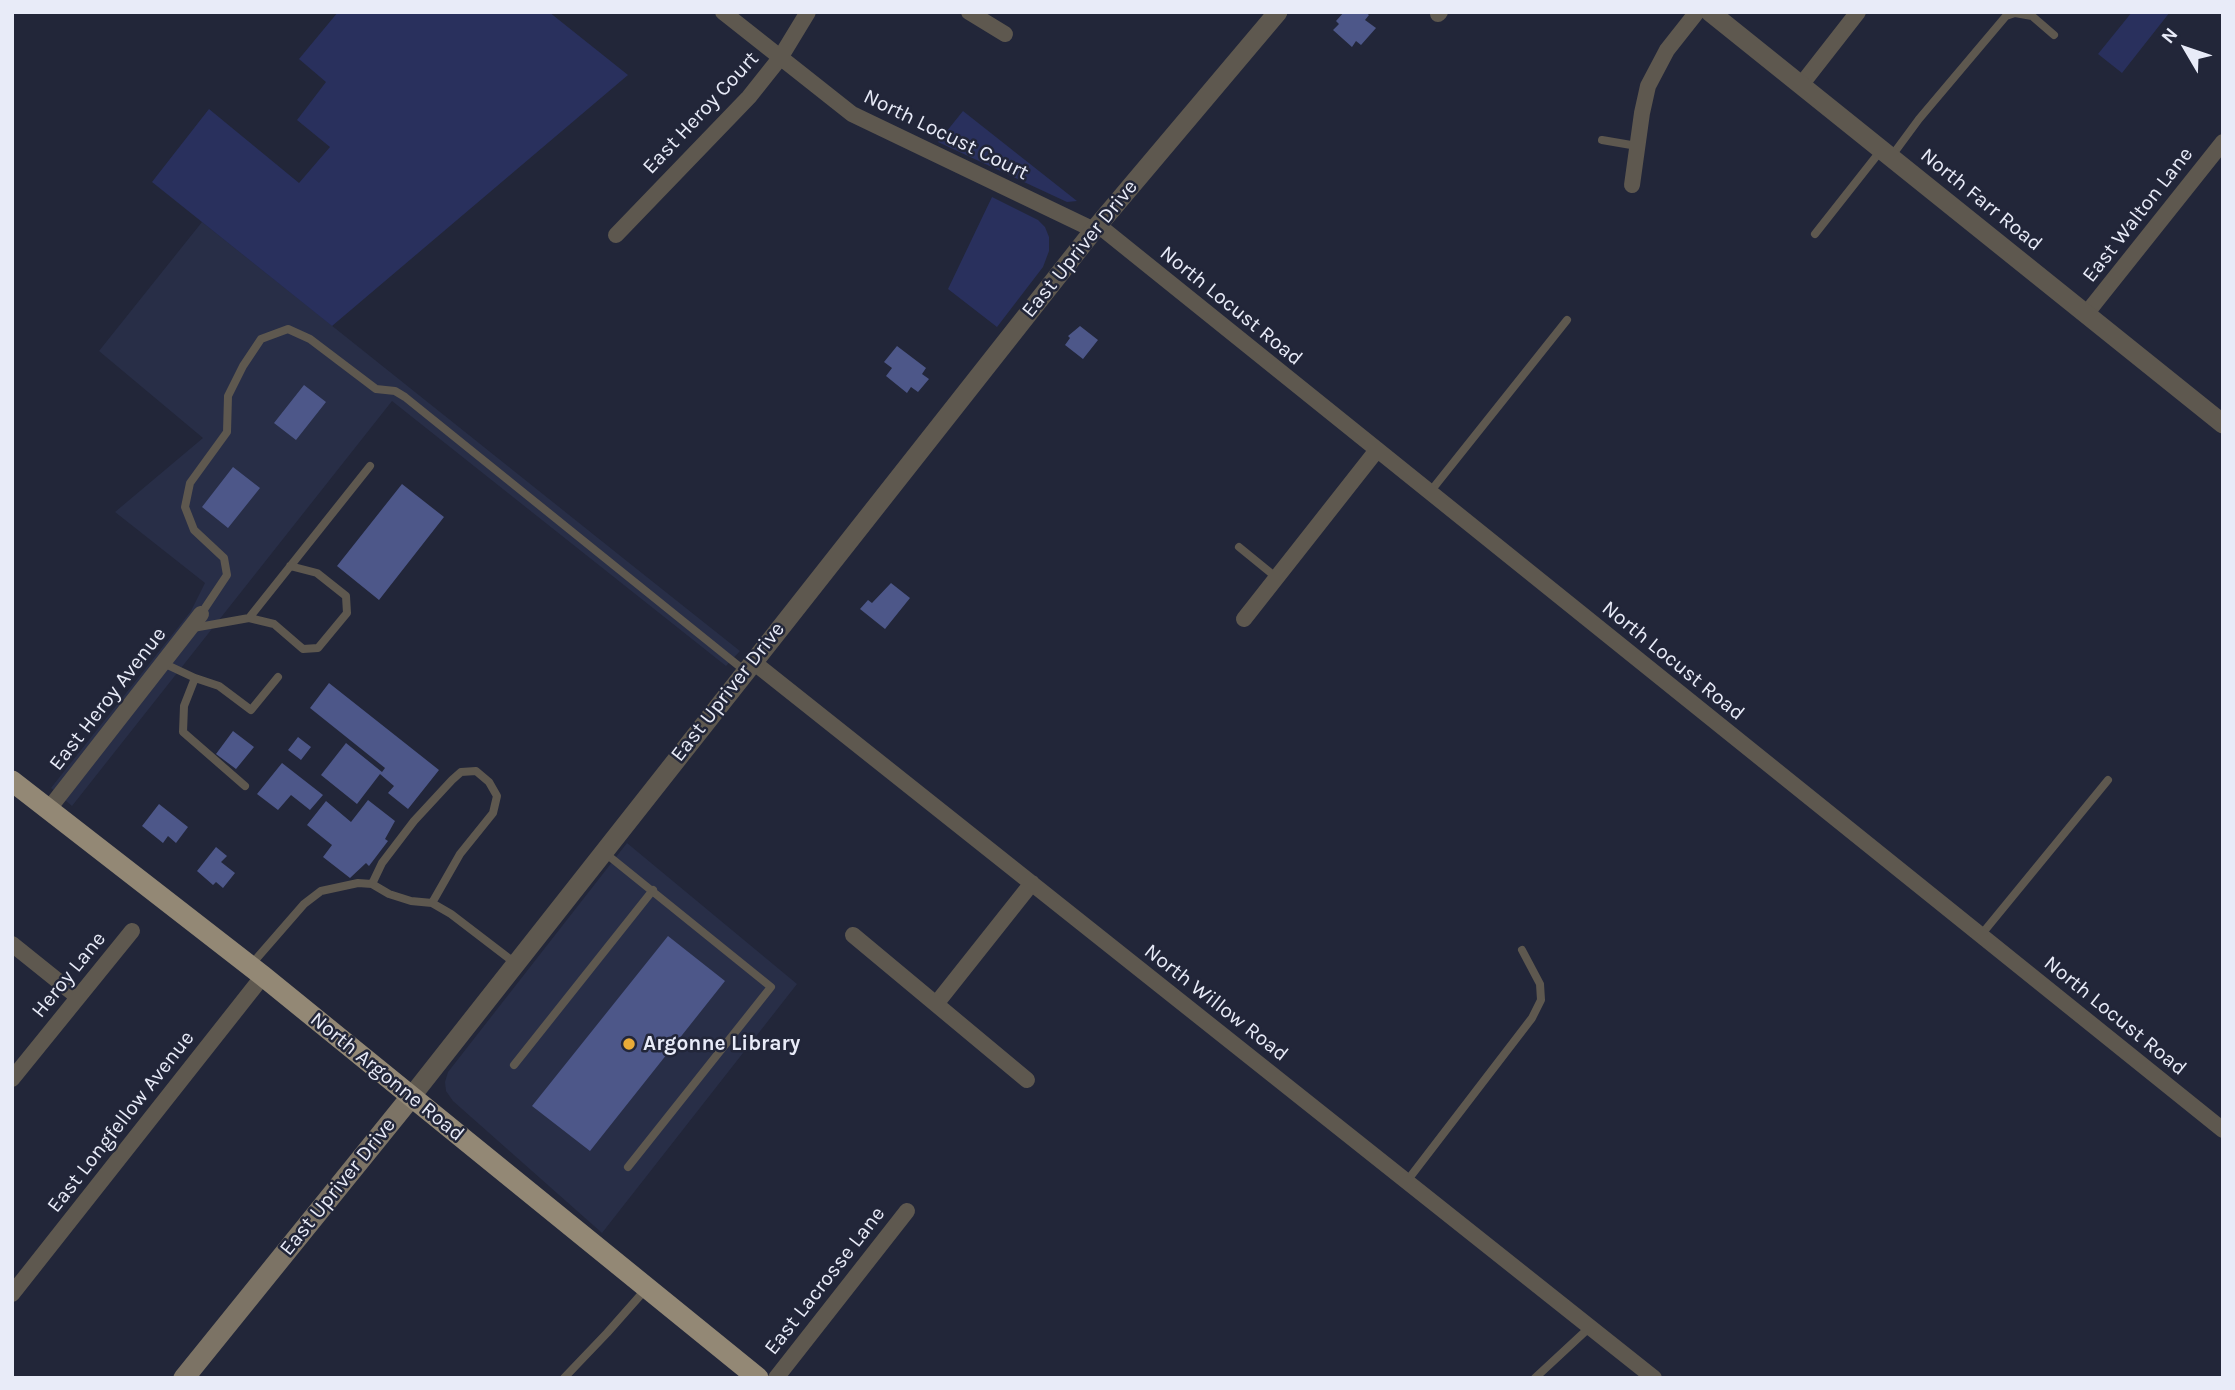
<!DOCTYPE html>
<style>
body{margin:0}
#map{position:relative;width:2235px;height:1390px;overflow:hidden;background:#222639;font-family:Karla,sans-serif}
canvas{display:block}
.frame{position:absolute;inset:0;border:14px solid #e8ebf8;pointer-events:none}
.north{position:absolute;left:2151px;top:14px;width:70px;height:70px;-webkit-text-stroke:5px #222639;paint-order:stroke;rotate:309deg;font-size:19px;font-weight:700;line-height:28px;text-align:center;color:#e8ebf8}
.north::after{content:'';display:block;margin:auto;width:24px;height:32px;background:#e8ebf8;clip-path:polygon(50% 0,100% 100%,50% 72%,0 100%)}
</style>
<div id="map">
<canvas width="2235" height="1390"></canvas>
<div class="frame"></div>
<div class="north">N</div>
</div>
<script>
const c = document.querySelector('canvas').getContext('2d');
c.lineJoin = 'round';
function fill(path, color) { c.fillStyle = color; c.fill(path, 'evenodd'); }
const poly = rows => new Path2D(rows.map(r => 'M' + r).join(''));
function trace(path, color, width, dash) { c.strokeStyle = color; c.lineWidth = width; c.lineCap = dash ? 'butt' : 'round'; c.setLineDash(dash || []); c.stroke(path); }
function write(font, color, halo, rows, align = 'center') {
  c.font = font + ' Karla,sans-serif'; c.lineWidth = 5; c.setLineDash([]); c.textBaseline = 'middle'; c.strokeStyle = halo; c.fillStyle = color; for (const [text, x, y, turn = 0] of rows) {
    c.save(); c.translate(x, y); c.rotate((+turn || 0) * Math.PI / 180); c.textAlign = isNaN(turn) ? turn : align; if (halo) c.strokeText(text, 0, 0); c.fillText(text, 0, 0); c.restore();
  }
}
fill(poly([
 [202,222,628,562,740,651,726,666,392,401,72,806,51,788,191,611,205,583,115,512,203,438,99,351],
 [627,843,797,984,602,1233,453,1101,446,1091,445,1082,448,1072]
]), '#282e47');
fill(poly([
 [338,12,549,12,628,75,332,326,152,182,209,109,299,183,330,147,297,120,326,82,299,59],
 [2132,12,2170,12,2122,73,2098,54],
 [963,111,1077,201,1067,202,938,142],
 [992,197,1038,220,1045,227,1049,237,1049,251,1043,267,997,327,948,289]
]), '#29305d');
fill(poly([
 [1344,12,1365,12,1369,15,1365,20,1376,28,1361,45,1356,41,1352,47,1333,30,1339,24,1336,21],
 [1080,326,1098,340,1083,359,1065,345,1070,338,1068,336],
 [897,346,926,368,922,374,929,379,918,392,911,387,907,393,886,376,892,368,884,362],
 [304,385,326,402,296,440,274,423],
 [233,467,260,488,228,528,202,507],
 [402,484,444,517,379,600,337,566],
 [891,583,910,598,885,629,860,609,868,600,872,603],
 [329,683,439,770,408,809,388,793,394,786,380,774,357,804,321,775,346,743,382,772,385,768,310,708],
 [233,731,254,747,236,769,216,754],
 [298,737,311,747,301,760,288,750],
 [282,763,323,795,310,810,291,795,278,810,257,794],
 [368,800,395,821,385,839,388,841,369,866,366,863,350,878,323,857,332,845,307,825,326,801,351,822],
 [159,804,188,827,176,843,168,836,163,843,142,826],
 [216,847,227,856,221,862,235,873,223,888,216,882,213,885,197,871],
 [668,936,725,981,590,1151,532,1106]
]), '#4d5789');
trace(poly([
 [1602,140,1637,146],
 [1891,157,1919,119,2006,16,2015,13,2032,16,2054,35],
 [1815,234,1882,149],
 [1430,492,1567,320],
 [1239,547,1277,578],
 [201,614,227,575,224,558,194,530,185,507,190,483,227,432,228,396,243,366,261,339,288,329,310,339,376,389,395,391,405,397,745,671],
 [249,618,274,624,303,649,318,648,347,613,346,596,317,573,290,566],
 [193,628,249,618,370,466],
 [163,663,195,678,219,686,251,710,278,677],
 [195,678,184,706,183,732,245,786],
 [605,853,771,987,628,1167],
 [372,884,382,863,414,821,452,780,461,772,476,771,489,782,497,796,493,813,460,854,432,903],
 [1981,935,2108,780],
 [250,966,304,904,321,891,358,883,372,884,389,894,411,901,432,903,451,914,515,963],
 [514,1065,653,890],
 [1407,1181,1532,1018,1541,1000,1540,984,1522,950],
 [564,1378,607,1333,645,1290],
 [1535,1378,1590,1327]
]), '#5e584f', 8);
trace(poly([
 [723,12,852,114,1094,230],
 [969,12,1005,34],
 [1438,14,1440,12],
 [1801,85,1858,12],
 [1632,185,1642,113,1648,86,1667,50,1697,12],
 [1098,225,2223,1130],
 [616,235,749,97,780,58,808,12],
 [2086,314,2223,142],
 [1244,619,1377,450],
 [752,661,1654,1378],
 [48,810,201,614],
 [853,935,1027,1080],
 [12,944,78,997],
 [936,1004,1032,883],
 [12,1079,132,931],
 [12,1294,263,976],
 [776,1378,907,1211]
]), '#5e584f', 16);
trace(poly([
 [1710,12,2223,424],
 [411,1097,1094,230,1278,12]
]), '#5e584f', 19);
trace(poly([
 [184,1378,411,1097]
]), '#7c7365', 21);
trace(poly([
 [12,781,263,976,758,1378]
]), '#938875', 21);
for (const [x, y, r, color] of [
 [629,1044,7,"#e9ab38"]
]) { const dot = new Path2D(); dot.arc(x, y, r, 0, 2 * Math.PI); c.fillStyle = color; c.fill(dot); trace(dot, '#222639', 2.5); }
write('21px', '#e8ebf8', '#222639', [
 ["East Heroy Court",701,113,-47],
 ["North Locust Court",946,135,26],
 ["North Farr Road",1981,200,39],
 ["East Walton Lane",2138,215,-52],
 ["East Upriver Drive",1080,249,-51],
 ["North Locust Road",1231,306,39],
 ["North Locust Road",1673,661,39],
 ["East Upriver Drive",728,692,-52],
 ["East Heroy Avenue",108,699,-52],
 ["Heroy Lane",69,975,-51],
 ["North Willow Road",1216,1003,38],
 ["North Locust Road",2115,1016,39],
 ["North Argonne Road",387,1077,39],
 ["East Longfellow Avenue",121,1122,-52],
 ["East Upriver Drive",338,1187,-51],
 ["East Lacrosse Lane",825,1281,-52]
]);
write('bold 21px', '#e8ebf8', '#222639', [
 ["Argonne Library",643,1044]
], 'left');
</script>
